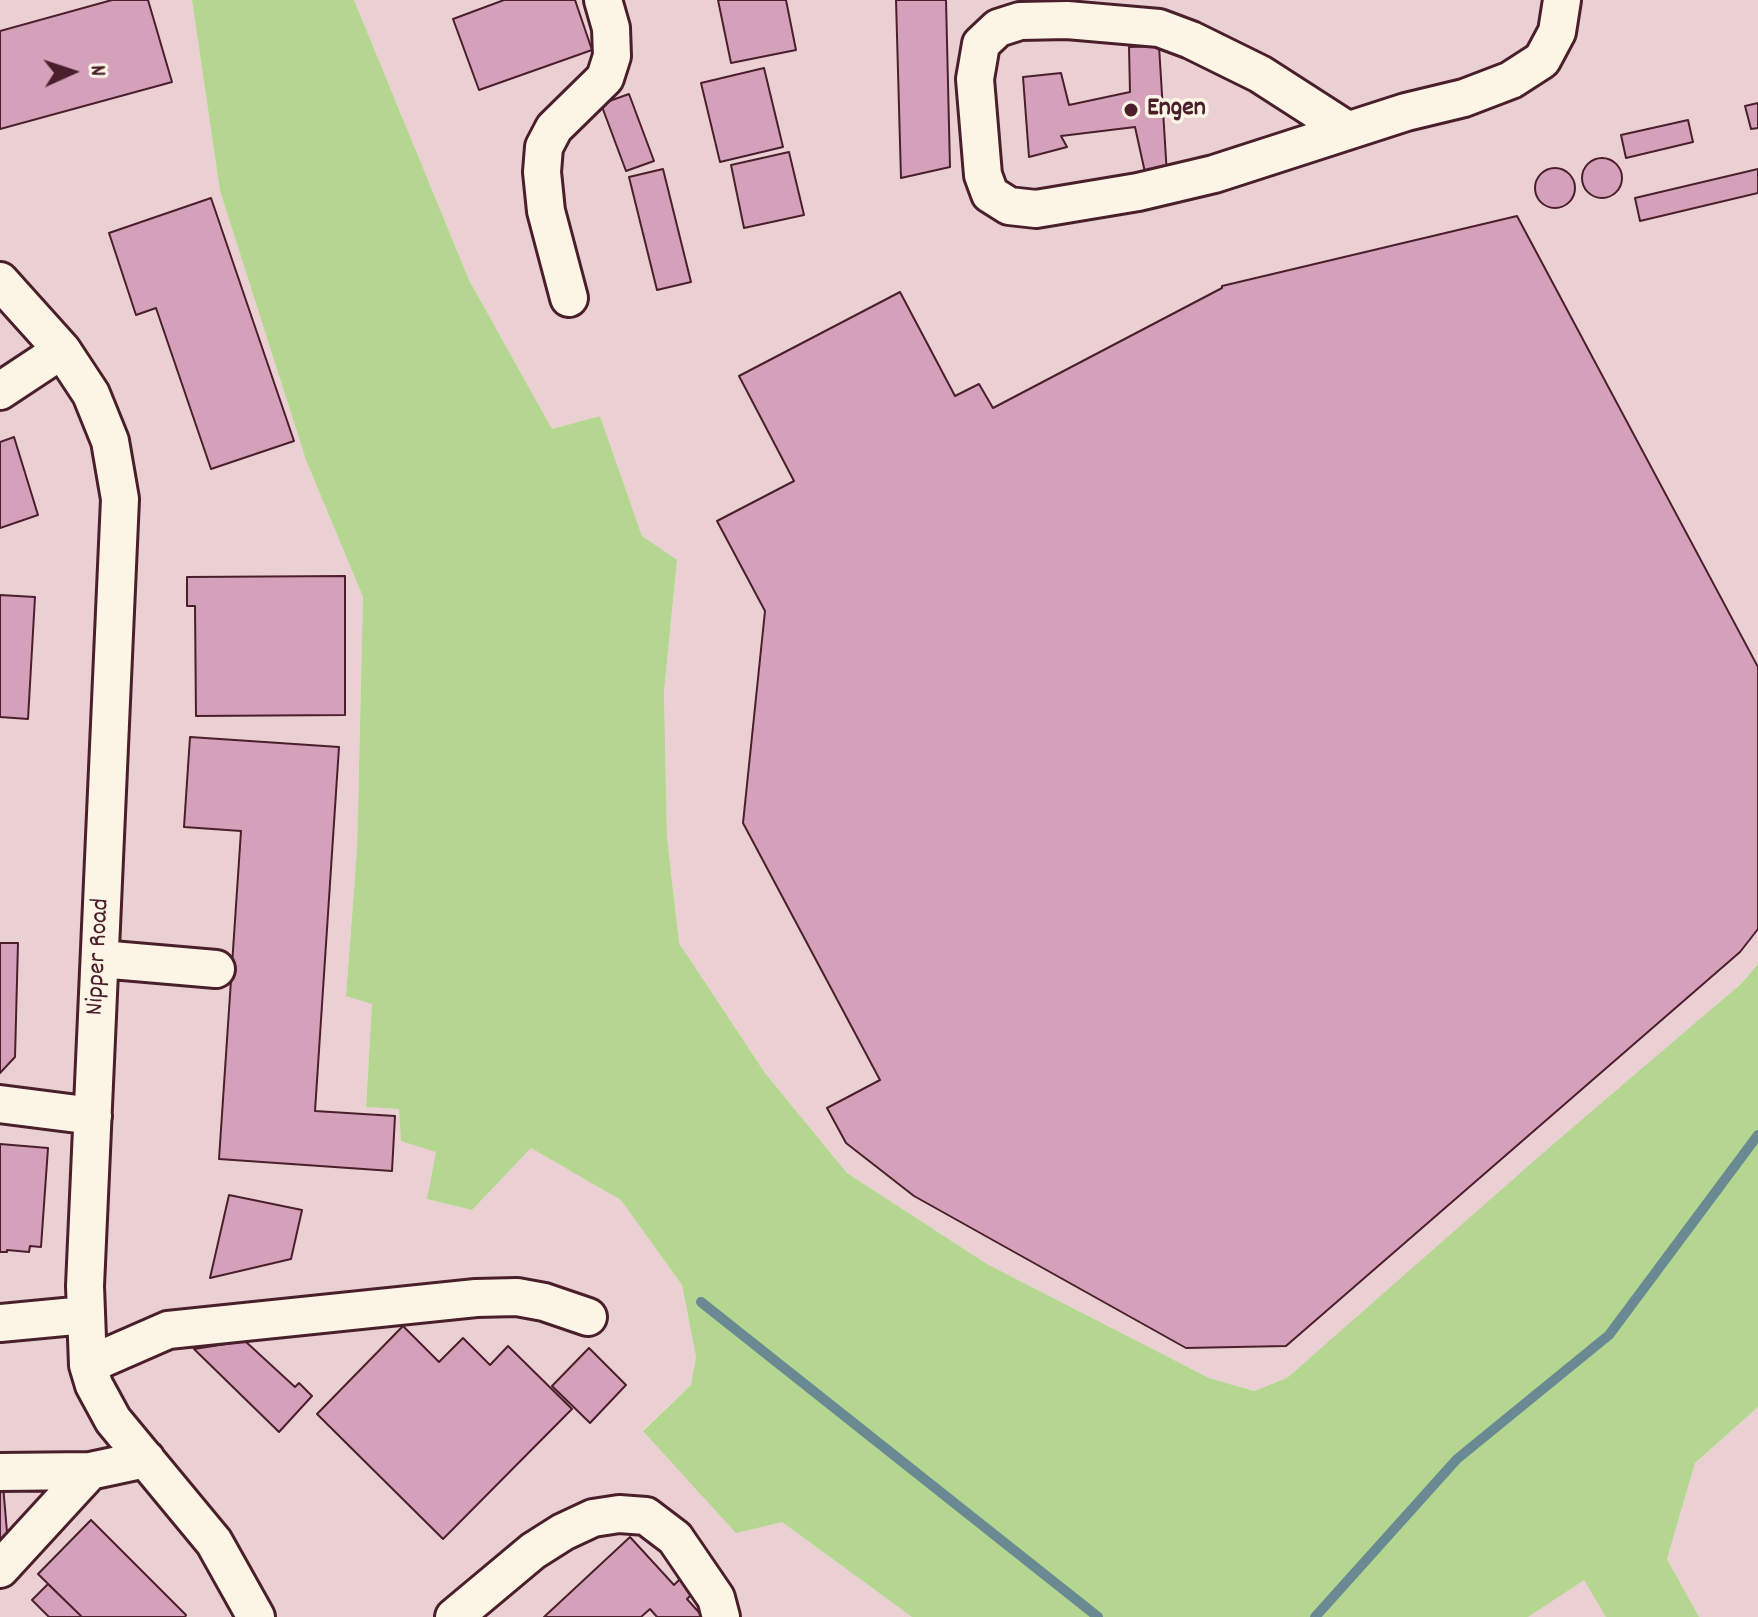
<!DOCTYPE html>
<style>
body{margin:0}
#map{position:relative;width:1758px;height:1617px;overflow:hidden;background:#f4e4dc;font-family:Dekko,sans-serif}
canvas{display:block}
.north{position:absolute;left:32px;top:32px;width:80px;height:80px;-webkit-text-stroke:6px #fcf5e5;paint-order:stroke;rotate:87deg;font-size:22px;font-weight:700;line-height:32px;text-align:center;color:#4a1f2b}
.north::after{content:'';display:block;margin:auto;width:28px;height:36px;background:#4a1f2b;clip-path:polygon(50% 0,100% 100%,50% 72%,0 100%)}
</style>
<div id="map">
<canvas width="1758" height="1617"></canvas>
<div class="north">N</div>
</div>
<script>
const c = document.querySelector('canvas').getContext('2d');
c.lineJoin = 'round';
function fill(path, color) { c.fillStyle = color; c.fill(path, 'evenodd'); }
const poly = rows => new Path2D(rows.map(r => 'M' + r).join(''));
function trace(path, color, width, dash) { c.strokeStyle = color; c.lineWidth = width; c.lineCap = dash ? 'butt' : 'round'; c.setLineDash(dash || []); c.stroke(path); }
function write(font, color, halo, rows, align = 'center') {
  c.font = font + ' Dekko,sans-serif'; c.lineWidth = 7; c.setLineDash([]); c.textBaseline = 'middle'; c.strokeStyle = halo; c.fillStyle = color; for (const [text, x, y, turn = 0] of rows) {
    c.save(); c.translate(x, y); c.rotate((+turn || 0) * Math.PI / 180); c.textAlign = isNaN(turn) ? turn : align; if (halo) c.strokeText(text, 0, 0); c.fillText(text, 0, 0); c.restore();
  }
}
fill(poly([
 [0,0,192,0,220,191,306,460,363,597,357,850,346,995,372,1003,366,1107,400,1109,436,1152,428,1199,472,1210,531,1148,621,1199,682,1285,696,1357,691,1385,643,1430,782,1522,912,1617,0,1617],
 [354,0,1758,0,1758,964,1742,983,1287,1378,1254,1391,1209,1378,987,1264,847,1173,765,1073,679,943,667,837,664,692,677,561,642,536,600,416,552,429,469,280],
 [1758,1407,1758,1617,1699,1617,1667,1559,1695,1463],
 [1584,1579,1606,1617,1528,1617]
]), '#ead0d2');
fill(poly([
 [192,0,354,0,469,280,552,429,600,416,642,536,677,560,664,692,667,837,679,943,765,1073,847,1173,987,1264,1209,1378,1254,1391,1287,1378,1550,1147,1742,983,1758,964,1758,1407,1695,1463,1667,1559,1699,1617,1606,1617,1584,1580,1528,1617,912,1617,782,1522,736,1533,643,1431,691,1385,696,1357,682,1285,621,1200,531,1148,472,1210,427,1199,436,1152,401,1141,399,1109,366,1107,372,1004,346,996,357,850,363,597,306,460,220,191]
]), '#b4d690');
trace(poly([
 [701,1302,1098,1617],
 [1315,1617,1457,1459,1609,1335,1758,1135]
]), '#6a8a93', 10);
const building = poly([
 [112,0,148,0,172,82,0,129,0,31,112,0],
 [504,0,575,0,592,50,479,90,453,19,504,0],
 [718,0,786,0,796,50,731,63,718,0],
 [896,0,946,0,950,167,901,178,896,0],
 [1159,46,1167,175,1146,177,1135,127,1061,136,1067,147,1029,157,1023,77,1061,73,1069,105,1130,92,1129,47,1159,46],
 [764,68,783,147,720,162,701,83,764,68],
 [629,94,654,161,626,171,601,104,629,94],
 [1758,103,1758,128,1751,129,1745,106,1758,103],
 [1688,120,1693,142,1626,158,1621,135,1688,120],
 [789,152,804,215,744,228,731,165,789,152],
 '1582 178a20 20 0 1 1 40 0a20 20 0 1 1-40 0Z',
 '1535 188a20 20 0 1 1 40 0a20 20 0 1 1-40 0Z',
 [663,169,691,282,657,290,629,177,663,169],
 [1758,169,1758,193,1640,221,1635,198,1758,169],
 [211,198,294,441,211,469,156,308,136,315,109,233,211,198],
 [1517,216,1758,667,1758,929,1740,952,1286,1346,1186,1348,914,1196,846,1143,827,1108,880,1080,743,823,765,611,717,521,794,481,739,376,900,292,955,396,979,384,993,408,1222,288,1222,286,1517,216],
 [14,437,38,515,0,528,0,442,14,437],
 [345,576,345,715,196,716,195,606,187,606,187,577,345,576],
 [0,595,35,597,28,719,0,717,0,595],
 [190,737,339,747,315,1111,395,1116,392,1171,219,1159,241,831,184,827,190,737],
 [0,943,18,943,15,1057,0,1073,0,943],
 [0,1144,48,1148,41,1247,30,1246,29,1252,7,1250,7,1252,0,1252,0,1144],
 [229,1195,302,1210,291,1259,210,1278,229,1195],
 [403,1326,439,1362,463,1338,490,1365,508,1346,572,1409,443,1539,317,1414,403,1326],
 [245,1341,295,1387,299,1383,312,1396,279,1432,194,1349,245,1341],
 [589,1348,626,1385,590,1423,552,1386,589,1348],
 [3,1485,8,1544,0,1544,0,1486,3,1485],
 [91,1520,186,1615,185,1617,82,1617,38,1574,91,1520],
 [630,1537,674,1585,681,1578,694,1592,687,1599,703,1617,657,1617,650,1609,641,1617,544,1617,630,1537],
 [48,1584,82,1617,49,1617,32,1600,48,1584]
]);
fill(building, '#d4a0ba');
trace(building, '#4a1f2b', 2);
const minor = poly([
 [1347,130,1260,74,1191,40,1159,28,1067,20,1020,21,998,28,981,44,975,79,983,175,990,194,1009,206,1036,209,1138,192,1214,174,1406,112,1464,98,1511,80,1542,60,1557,32,1562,0],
 [0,281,62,350,91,394,110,441,120,499,85,1286,88,1365,94,1385,113,1420,214,1542,256,1617],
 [569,298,546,211,542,172,544,147,554,128,605,78,612,56,611,28,603,0],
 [0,391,62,350],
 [100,959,216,969],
 [0,1104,93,1116],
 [0,1323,85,1315],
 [88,1365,168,1330,476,1298,517,1297,544,1302,588,1317],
 [0,1472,90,1471,146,1459],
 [0,1569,90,1471],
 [454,1617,533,1551,563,1532,593,1518,619,1514,646,1516,675,1538,716,1598,721,1617]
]);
trace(minor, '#4a1f2b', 42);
trace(minor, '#fcf5e5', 36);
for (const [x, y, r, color] of [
 [1131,110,8,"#4a1f2b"]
]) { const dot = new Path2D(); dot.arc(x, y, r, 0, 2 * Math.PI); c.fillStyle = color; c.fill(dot); trace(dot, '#fcf5e5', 3); }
write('bold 26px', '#4a1f2b', '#fcf5e5', [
 ["Engen",1147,110]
], 'left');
write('26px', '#4a1f2b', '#fcf5e5', [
 ["Nipper Road",100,957,-87]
]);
</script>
